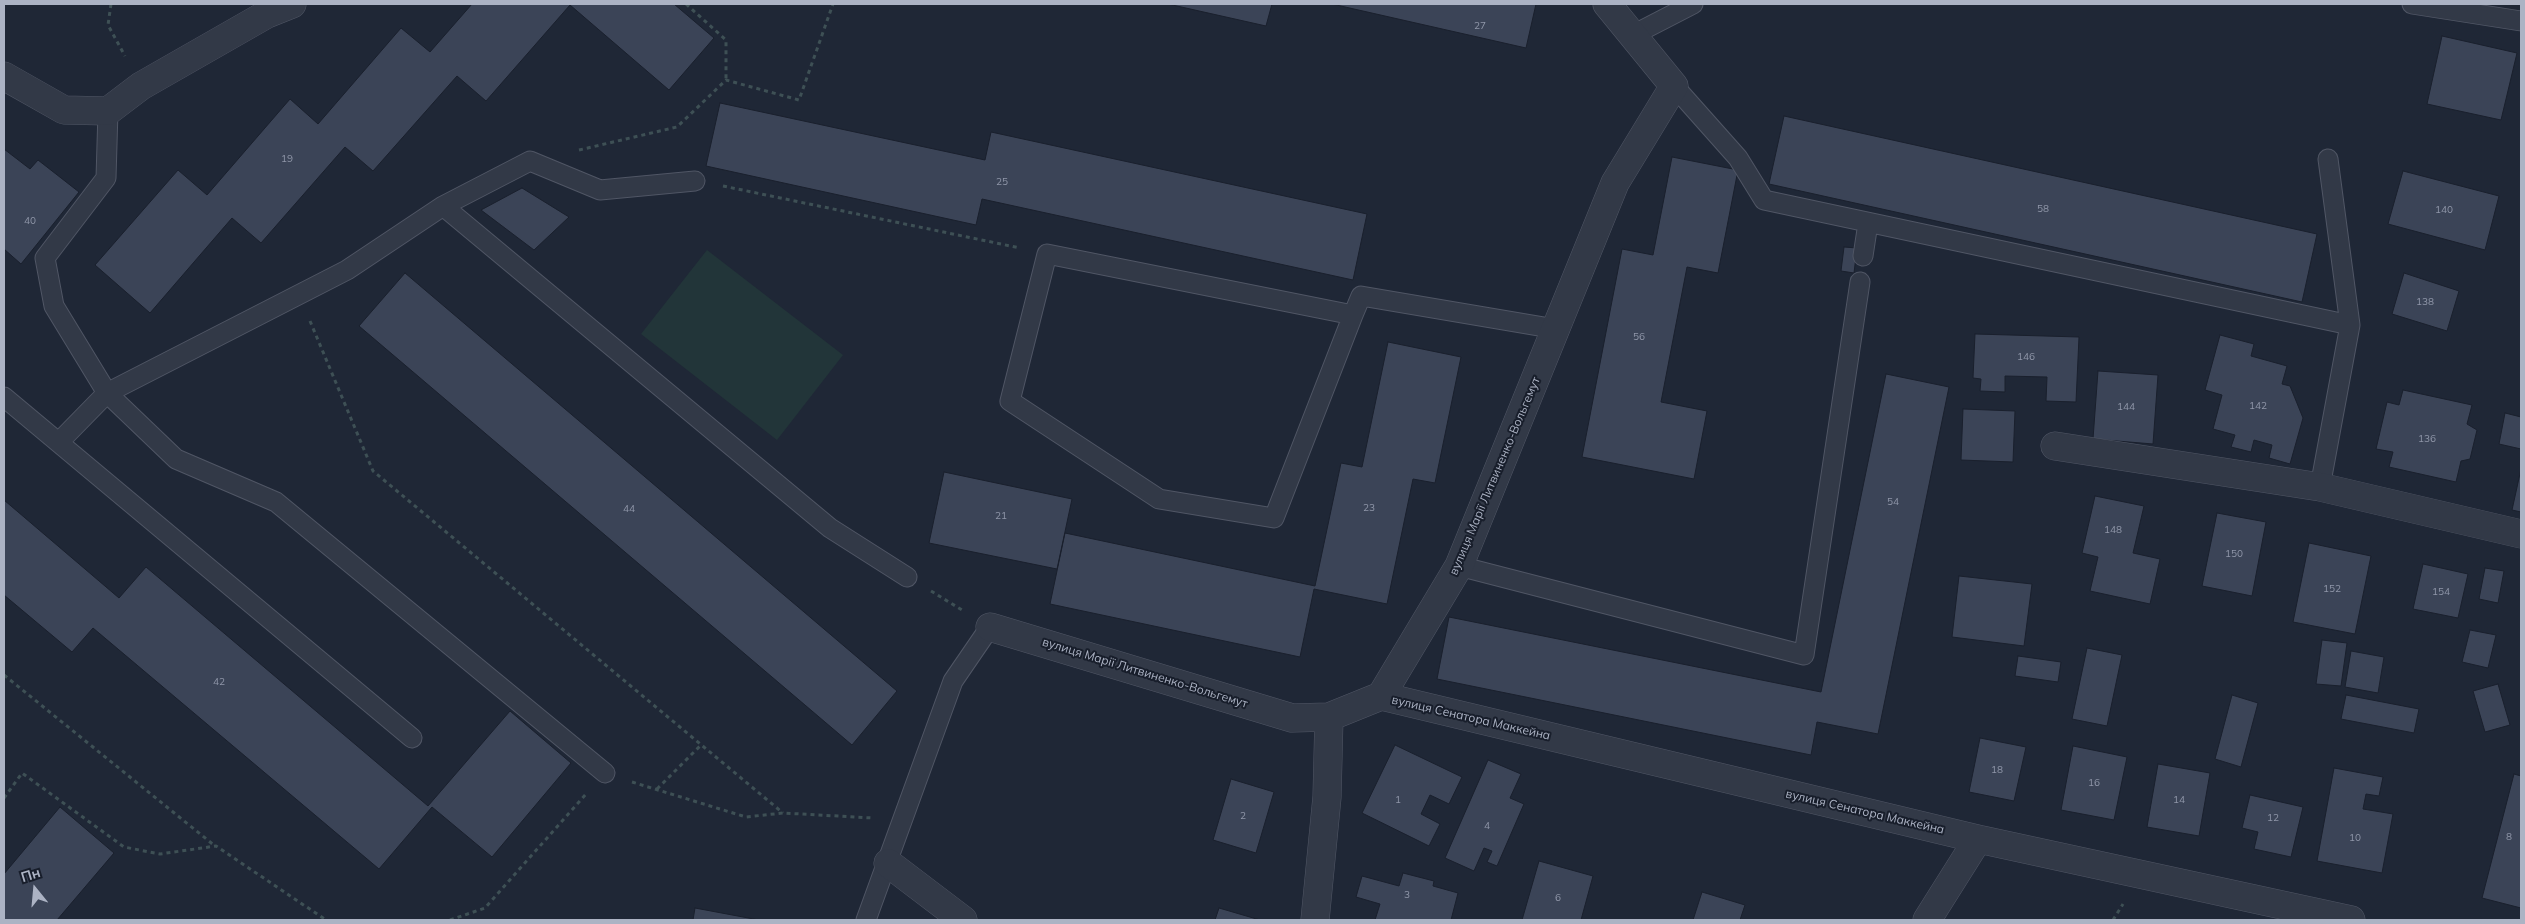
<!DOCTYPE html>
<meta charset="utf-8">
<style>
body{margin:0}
#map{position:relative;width:2525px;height:924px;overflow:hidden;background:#1f2736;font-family:Mulish,sans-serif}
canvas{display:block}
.frame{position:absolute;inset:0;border:5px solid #acb3c4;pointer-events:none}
.north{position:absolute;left:10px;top:864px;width:50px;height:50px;-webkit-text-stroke:4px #181e2b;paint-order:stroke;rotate:343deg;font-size:14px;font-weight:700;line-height:20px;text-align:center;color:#acb3c4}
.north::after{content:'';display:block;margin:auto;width:18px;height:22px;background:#acb3c4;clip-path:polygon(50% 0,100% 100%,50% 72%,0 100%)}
</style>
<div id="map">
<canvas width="2525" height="924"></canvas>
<div class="frame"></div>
<div class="north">Пн</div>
</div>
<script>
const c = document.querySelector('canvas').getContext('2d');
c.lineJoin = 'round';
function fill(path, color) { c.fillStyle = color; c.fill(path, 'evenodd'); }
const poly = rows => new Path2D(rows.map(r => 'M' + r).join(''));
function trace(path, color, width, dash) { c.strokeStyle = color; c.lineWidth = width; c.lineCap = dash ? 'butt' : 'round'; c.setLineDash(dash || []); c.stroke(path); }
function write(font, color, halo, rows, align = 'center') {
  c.font = font + ' Mulish,sans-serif'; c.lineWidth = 4; c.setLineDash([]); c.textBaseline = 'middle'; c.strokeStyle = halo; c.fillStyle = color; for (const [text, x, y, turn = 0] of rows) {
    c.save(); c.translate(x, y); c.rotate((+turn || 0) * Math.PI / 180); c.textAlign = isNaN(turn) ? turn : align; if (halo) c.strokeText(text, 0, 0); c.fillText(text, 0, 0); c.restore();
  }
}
fill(poly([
 [707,250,843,355,777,440,641,334]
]), '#223539');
const building = poly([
 [472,4,674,4,714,38,669,90,570,5,486,101,457,76,373,171,345,147,261,243,232,218,150,313,95,265,178,170,207,195,290,99,318,124,401,28,430,52,472,4],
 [1168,4,1272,4,1266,26,1168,4],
 [1332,4,1536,4,1526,48,1332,4],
 [2442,36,2517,53,2501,120,2427,104,2442,36],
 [720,103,985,160,991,132,1367,214,1353,280,982,199,976,225,706,166,720,103],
 [1784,116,2317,234,2302,302,1769,184,1784,116],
 [4,149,30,169,38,160,79,192,21,264,4,249,4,149],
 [1672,157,1738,170,1718,273,1687,267,1661,402,1707,411,1694,479,1582,457,1622,249,1653,255,1672,157],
 [2403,171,2499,196,2485,250,2388,224,2403,171],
 [522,188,569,217,534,250,481,210,522,188],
 [1844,247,1857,248,1854,273,1841,271,1844,247],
 [405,273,897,691,852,745,359,326,405,273],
 [2404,273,2459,291,2447,331,2392,314,2404,273],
 [1975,334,2079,337,2076,402,2046,401,2047,377,2005,376,2005,392,1980,391,1981,379,1973,378,1975,334],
 [2220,335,2254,344,2251,356,2287,366,2282,384,2290,386,2303,418,2290,464,2269,458,2272,445,2254,440,2251,452,2231,447,2235,435,2213,429,2222,395,2205,390,2220,335],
 [1388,342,1461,357,1435,483,1413,479,1387,604,1314,589,1300,657,1050,604,1065,533,1315,586,1341,463,1362,467,1388,342],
 [2098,371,2158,375,2153,444,2093,439,2098,371],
 [1886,374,1949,387,1878,734,1817,722,1811,755,1437,679,1449,617,1821,692,1886,374],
 [2403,390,2472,405,2467,424,2477,430,2470,459,2461,461,2456,482,2389,467,2393,452,2376,449,2387,402,2399,405,2403,390],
 [1963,409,2015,411,2013,462,1961,460,1963,409],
 [2505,413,2521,417,2521,449,2499,444,2505,413],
 [2521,469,2521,512,2512,510,2521,469],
 [944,472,1072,499,1057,569,929,543,944,472],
 [2095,496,2144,506,2133,553,2160,559,2150,604,2090,591,2098,557,2082,553,2095,496],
 [4,500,119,598,146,567,428,806,510,711,571,763,492,857,432,807,379,869,93,628,72,652,4,595,4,500],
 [2217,513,2266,522,2252,596,2202,586,2217,513],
 [2309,543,2371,556,2355,634,2293,622,2309,543],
 [2423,564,2468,574,2458,618,2413,609,2423,564],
 [2485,568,2504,571,2498,603,2479,599,2485,568],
 [1959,576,2032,584,2024,646,1952,637,1959,576],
 [2470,630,2496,635,2488,668,2462,662,2470,630],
 [2322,640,2347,643,2341,686,2316,684,2322,640],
 [2087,648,2122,655,2107,726,2072,719,2087,648],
 [2351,651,2384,657,2378,693,2345,687,2351,651],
 [2018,656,2061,662,2058,682,2015,676,2018,656],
 [2498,684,2510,725,2485,732,2473,691,2498,684],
 [2232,695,2258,703,2241,767,2215,759,2232,695],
 [2346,695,2419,709,2414,733,2341,719,2346,695],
 [1980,738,2026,747,2014,801,1969,792,1980,738],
 [1395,745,1462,777,1449,804,1430,795,1421,814,1440,824,1429,846,1362,813,1395,745],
 [2073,746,2127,757,2114,820,2061,810,2073,746],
 [1488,760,1521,774,1510,798,1524,804,1497,866,1487,862,1492,851,1484,848,1474,871,1445,858,1488,760],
 [2158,764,2210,773,2199,836,2147,827,2158,764],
 [2334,768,2383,777,2379,796,2366,794,2363,809,2393,814,2382,873,2317,861,2334,768],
 [2514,774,2521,776,2521,908,2482,898,2514,774],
 [1231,779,1274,792,1256,853,1213,840,1231,779],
 [2250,795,2303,807,2291,857,2254,849,2258,832,2242,828,2250,795],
 [60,807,114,853,57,920,4,920,4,874,60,807],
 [1539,861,1593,876,1581,920,1522,920,1539,861],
 [1403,873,1434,881,1433,886,1458,893,1451,920,1375,920,1380,904,1356,897,1362,876,1399,886,1403,873],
 [1702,892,1745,905,1740,920,1693,920,1702,892],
 [695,908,759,920,693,920,695,908],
 [1219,908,1260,920,1215,920,1219,908]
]);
fill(building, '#3b4457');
trace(building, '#1a202d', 1);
const lane = poly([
 [2412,4,2521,21],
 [1631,36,1693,4],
 [1674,86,1738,158,1764,200,2350,325],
 [108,111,106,178,45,258,54,306,107,393,176,459,276,502,605,773],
 [443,206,830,528,907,577],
 [1863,256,1868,223],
 [1353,315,1047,254,1010,401,1159,499,1274,518,1353,315,1361,296,1556,329],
 [4,397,412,738],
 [59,442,107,393,347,270,443,206,530,161,600,190,695,181],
 [2320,487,2350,325,2328,159],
 [1459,566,1804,655,1860,282],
 [866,920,953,681,990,627]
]);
const street = poly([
 [4,76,64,110,108,111,141,86,267,14,292,4],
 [2055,446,2320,487,2521,534],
 [990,627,1292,718,1329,717,1381,696,1459,566,1615,183,1674,86,1607,4],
 [1381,696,1978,839,2351,920],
 [888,863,963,920],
 [1315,920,1327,797,1329,717],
 [1927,920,1978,839]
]);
trace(lane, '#505665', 21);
trace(street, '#505665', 29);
trace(poly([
 [111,4,108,25,125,56],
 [686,4,726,40,726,80],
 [579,150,677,127,726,80,799,100,833,4],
 [723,186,1020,248],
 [310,321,373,471,783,813],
 [931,591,962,610],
 [4,675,215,846],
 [632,782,746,817,783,813,873,818],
 [657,789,701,745],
 [4,798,22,773,124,847,160,854,216,846,326,920],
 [450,920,485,908,586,794],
 [2113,920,2123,904]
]), '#3e5055', 3, [4, 4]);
trace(lane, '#323947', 19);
trace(street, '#323947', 28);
write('10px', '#9097a9', null, [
 ["27",1480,26],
 ["19",287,159],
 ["25",1002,182],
 ["58",2043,209],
 ["140",2444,210],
 ["40",30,221],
 ["138",2425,302],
 ["56",1639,337],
 ["146",2026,357],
 ["142",2258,406],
 ["144",2126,407],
 ["136",2427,439],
 ["54",1893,502],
 ["23",1369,508],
 ["44",629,509],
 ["21",1001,516],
 ["148",2113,530],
 ["150",2234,554],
 ["152",2332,589],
 ["154",2441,592],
 ["42",219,682],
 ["18",1997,770],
 ["16",2094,783],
 ["1",1398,800],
 ["14",2179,800],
 ["2",1243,816],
 ["12",2273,818],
 ["4",1487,826],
 ["8",2509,837],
 ["10",2355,838],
 ["3",1407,895],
 ["6",1558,898]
]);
write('12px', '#acb3c4', '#181e2b', [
 ["вулиця Марії Литвиненко-Вольгемут",1495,476,-67],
 ["вулиця Марії Литвиненко-Вольгемут",1145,673,17],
 ["вулиця Сенатора Маккейна",1471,718,13],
 ["вулиця Сенатора Маккейна",1865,812,13]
]);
</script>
